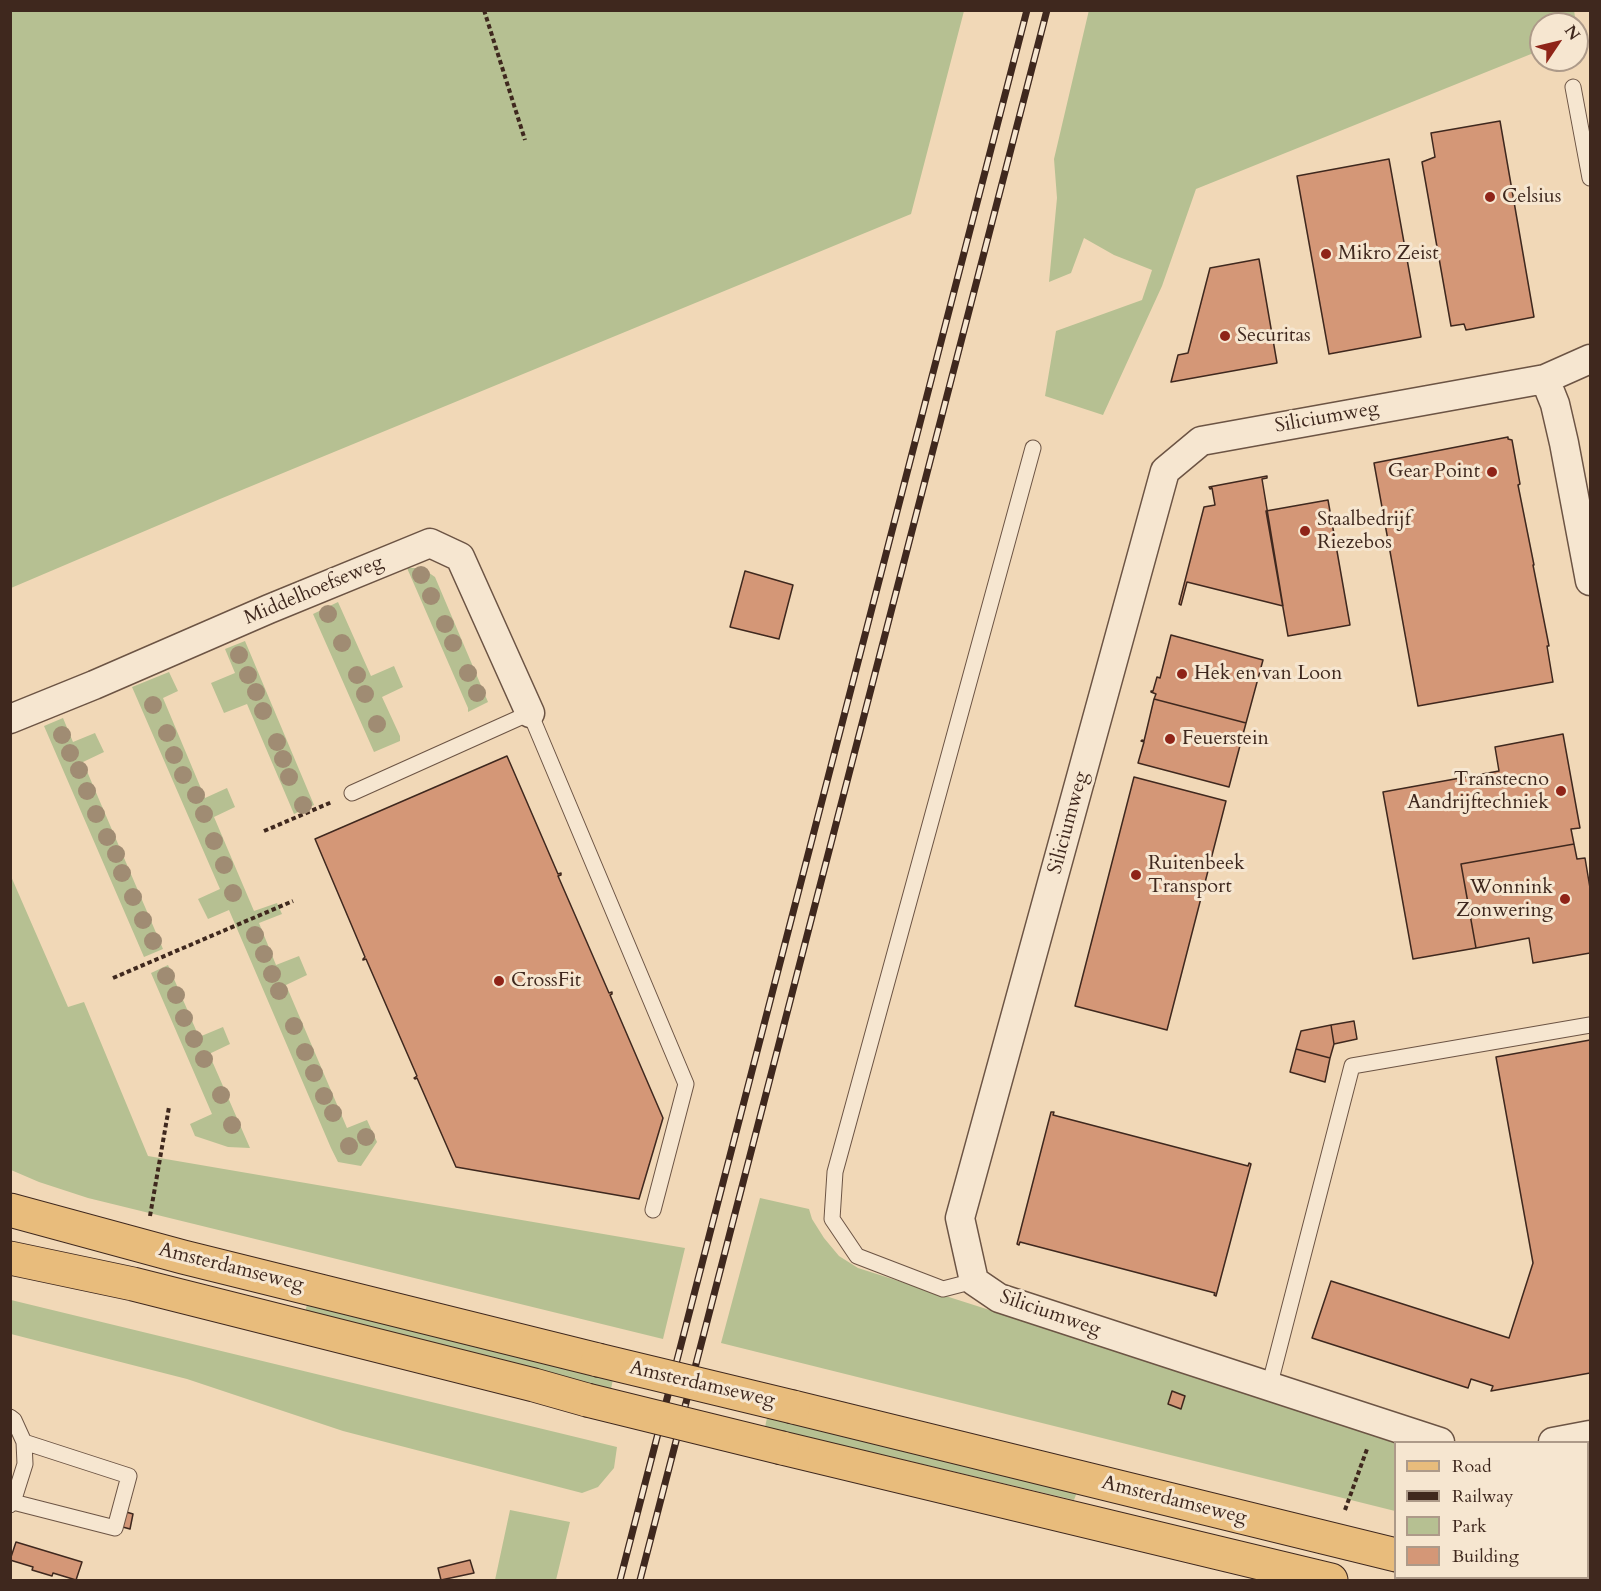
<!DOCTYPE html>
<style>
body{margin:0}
#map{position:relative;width:1601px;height:1591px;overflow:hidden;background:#f1d8b7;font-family:Cardo,serif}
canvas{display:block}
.frame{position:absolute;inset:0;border:12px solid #3f281e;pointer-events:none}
.legend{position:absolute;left:1394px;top:1441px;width:195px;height:138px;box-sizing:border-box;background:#f6e6d0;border:2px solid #ad9a89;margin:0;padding:8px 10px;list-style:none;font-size:18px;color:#3f281e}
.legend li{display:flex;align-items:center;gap:12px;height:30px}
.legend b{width:30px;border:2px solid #ad9a89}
.north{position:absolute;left:1529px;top:12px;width:60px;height:60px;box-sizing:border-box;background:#f6e6d0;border:2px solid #ad9a89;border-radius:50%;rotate:55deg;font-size:16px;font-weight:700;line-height:24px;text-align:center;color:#3f281e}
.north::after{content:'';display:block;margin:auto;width:21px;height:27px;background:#8f2418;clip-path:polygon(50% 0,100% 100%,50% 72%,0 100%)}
</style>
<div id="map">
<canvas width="1601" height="1591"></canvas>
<div class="frame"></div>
<ul class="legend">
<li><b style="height:8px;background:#e8bc7c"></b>Road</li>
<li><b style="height:8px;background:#3f281e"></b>Railway</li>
<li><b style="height:16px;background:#b6c092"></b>Park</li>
<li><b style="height:16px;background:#d49777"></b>Building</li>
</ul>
<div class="north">N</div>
</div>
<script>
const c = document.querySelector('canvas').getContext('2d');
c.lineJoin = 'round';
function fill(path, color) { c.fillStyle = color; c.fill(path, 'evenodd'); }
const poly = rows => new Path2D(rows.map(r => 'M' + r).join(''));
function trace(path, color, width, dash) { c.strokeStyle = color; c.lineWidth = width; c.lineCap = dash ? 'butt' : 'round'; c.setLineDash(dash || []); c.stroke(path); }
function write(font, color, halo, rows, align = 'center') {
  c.font = font + ' Cardo,serif'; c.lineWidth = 6; c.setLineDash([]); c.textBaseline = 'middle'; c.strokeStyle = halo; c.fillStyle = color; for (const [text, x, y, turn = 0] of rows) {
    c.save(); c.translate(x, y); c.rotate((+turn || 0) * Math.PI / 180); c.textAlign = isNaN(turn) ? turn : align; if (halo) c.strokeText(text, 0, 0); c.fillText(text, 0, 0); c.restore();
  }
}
fill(poly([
 [11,10,964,10,964,11,911,214,220,499,11,588],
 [1089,10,1574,10,1576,24,1541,24,1541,50,1196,189,1162,286,1103,415,1045,396,1056,331,1142,300,1152,270,1114,255,1084,238,1071,273,1049,282,1057,198,1054,159],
 [407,568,422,568,435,577,488,702,468,712,468,708],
 [338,602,371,676,394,666,403,687,382,697,400,736,400,741,374,752,313,614],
 [245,641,314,805,294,814,247,704,224,713,211,683,235,673,225,649],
 [169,672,178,691,163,698,205,798,227,788,235,807,214,817,254,911,277,903,282,914,259,923,276,965,299,956,307,975,286,985,347,1128,367,1120,377,1142,361,1166,338,1162,331,1148,229,910,208,919,198,899,220,889,132,687],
 [63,718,73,742,95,733,104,752,83,762,163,949,144,957,44,726],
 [10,874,68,1007,84,1002,148,1156,685,1248,663,1339,88,1198,39,1182,11,1170],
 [168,965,199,1037,223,1027,230,1044,209,1054,250,1148,228,1147,195,1136,190,1124,212,1114,151,973],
 [760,1198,809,1209,812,1219,824,1238,839,1256,858,1268,1403,1442,1396,1442,1395,1511,721,1343],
 [11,1300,617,1447,614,1468,598,1487,582,1493,343,1431,187,1379,11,1334],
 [307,1305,613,1379,611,1389,304,1315],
 [767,1418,1077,1492,1074,1500,765,1427],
 [1588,1449,1590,1449,1590,1561,1588,1560],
 [510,1510,570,1522,556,1580,495,1580]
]), '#b6c092');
const building = poly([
 [1500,121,1534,317,1466,330,1464,324,1451,326,1422,162,1435,157,1431,133,1500,121],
 [1389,159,1421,337,1329,354,1297,176,1389,159],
 [1259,259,1277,363,1171,382,1178,355,1188,353,1210,268,1259,259],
 [1508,437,1508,439,1512,440,1520,484,1518,485,1534,565,1533,565,1549,646,1547,646,1553,682,1418,706,1374,463,1508,437],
 [1267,476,1267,478,1262,479,1283,606,1187,582,1181,605,1179,604,1204,507,1215,505,1212,488,1210,489,1209,487,1267,476],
 [1328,500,1350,625,1288,636,1266,511,1328,500],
 [745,571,793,585,779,639,730,627,745,571],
 [1171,635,1263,660,1246,723,1154,699,1156,694,1151,692,1151,691,1153,691,1157,677,1160,678,1171,635],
 [1154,699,1246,723,1229,787,1138,763,1144,742,1141,741,1142,740,1144,741,1154,699],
 [1563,734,1580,828,1571,829,1574,844,1461,864,1476,948,1413,959,1383,792,1499,771,1495,747,1563,734],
 [507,756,558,874,561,873,561,875,558,876,609,993,612,992,612,994,610,995,663,1118,639,1199,456,1167,417,1078,415,1079,414,1078,417,1076,366,959,363,960,363,959,365,957,315,839,507,756],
 [1134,777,1226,801,1167,1030,1075,1006,1134,777],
 [1574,844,1577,859,1585,858,1590,888,1590,953,1533,963,1529,938,1476,948,1461,864,1574,844],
 [1354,1021,1357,1039,1334,1044,1331,1025,1354,1021],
 [1331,1025,1334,1044,1330,1058,1296,1049,1301,1031,1331,1025],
 [1590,1040,1590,1373,1491,1391,1493,1386,1471,1379,1468,1388,1312,1338,1331,1281,1509,1338,1533,1263,1496,1057,1590,1040],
 [1296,1049,1330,1058,1325,1082,1290,1072,1296,1049],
 [1051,1112,1054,1112,1053,1115,1248,1166,1249,1163,1251,1164,1216,1296,1214,1295,1215,1293,1020,1242,1019,1245,1017,1244,1051,1112],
 [1172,1391,1185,1396,1181,1409,1168,1404,1172,1391],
 [123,1511,133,1514,130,1529,119,1526,123,1511],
 [16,1542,82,1562,76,1580,53,1573,52,1576,32,1570,33,1567,10,1560,16,1542],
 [470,1560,474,1573,441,1580,438,1568,470,1560]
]);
fill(building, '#d49777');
trace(building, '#3f281e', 1.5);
const service = poly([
 [1573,87,1590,178],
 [352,793,530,713,686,1084,653,1210],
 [974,1281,943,1289,857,1256,832,1219,835,1172,1033,448],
 [1269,1387,1352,1066,1590,1025],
 [10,1417,14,1420,24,1442,25,1464,13,1502,10,1505],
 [13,1502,115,1528,129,1476,24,1442]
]);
const minor = poly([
 [1545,379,1590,359],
 [10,719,94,685,269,609,430,543,460,557,530,713],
 [1440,1442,999,1298,974,1281,960,1218,1165,471,1201,441,1545,379,1555,404,1564,443,1590,581],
 [1553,1442,1590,1435]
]);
const primary = poly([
 [10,1210,183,1257,598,1360],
 [10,1258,133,1284,534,1385,587,1400],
 [793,1407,1396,1555],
 [782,1448,1331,1580],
 [1485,1578,1497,1580]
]);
trace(service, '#6c5444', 17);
trace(minor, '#6c5444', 31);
trace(primary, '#3f281e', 35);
trace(poly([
 [484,10,525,140],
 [264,831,332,802],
 [113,978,293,901],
 [150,1216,169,1107],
 [1345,1510,1367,1449],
 [1588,1575,1590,1575]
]), '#3f281e', 4, [4.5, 3]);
trace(service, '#f6e6d0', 15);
trace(minor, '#f6e6d0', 28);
trace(primary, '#e8bc7c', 33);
const rail = poly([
 [620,1580,1027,10],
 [640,1580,1047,10]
]);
trace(rail, '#3f281e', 7);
trace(rail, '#f6e6d0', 4.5, [14]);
const primaryBridge = poly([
 [598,1360,793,1407],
 [587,1400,782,1448]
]);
trace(primaryBridge, '#3f281e', 35, []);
trace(primaryBridge, '#e8bc7c', 33);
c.fillStyle = '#a08c73';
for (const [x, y] of [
 [421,575],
 [431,596],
 [328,614],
 [445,624],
 [342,643],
 [453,643],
 [239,655],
 [468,673],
 [248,675],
 [357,675],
 [256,692],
 [477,693],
 [365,694],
 [153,705],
 [263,711],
 [377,724],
 [167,733],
 [62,735],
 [277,742],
 [70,753],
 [174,755],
 [283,759],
 [79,770],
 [183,775],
 [289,777],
 [87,791],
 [196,795],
 [303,805],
 [96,814],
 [204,814],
 [107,837],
 [214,841],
 [116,854],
 [224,865],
 [122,873],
 [233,893],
 [133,897],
 [143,920],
 [255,935],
 [153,941],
 [264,954],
 [272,974],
 [166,976],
 [279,991],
 [176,995],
 [184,1018],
 [294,1026],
 [194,1039],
 [305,1052],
 [204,1059],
 [314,1073],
 [221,1095],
 [324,1096],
 [333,1113],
 [232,1125],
 [366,1137],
 [349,1146]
]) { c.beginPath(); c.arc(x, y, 9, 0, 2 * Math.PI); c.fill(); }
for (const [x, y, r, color] of [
 [1490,197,6,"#8f2418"],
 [1326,254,6,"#8f2418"],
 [1225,336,6,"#8f2418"],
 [1492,472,6,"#8f2418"],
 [1305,531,6,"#8f2418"],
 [1182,674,6,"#8f2418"],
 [1170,739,6,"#8f2418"],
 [1561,791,6,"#8f2418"],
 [1136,875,6,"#8f2418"],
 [1565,899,6,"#8f2418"],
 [499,981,6,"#8f2418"]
]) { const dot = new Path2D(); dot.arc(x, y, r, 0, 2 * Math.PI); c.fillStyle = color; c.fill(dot); trace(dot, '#f6e6d0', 2); }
write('20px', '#3f281e', '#f6e6d0', [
 ["Celsius",1502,197],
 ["Mikro Zeist",1338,254],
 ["Securitas",1237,336],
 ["Gear Point",1480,472,"right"],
 ["Staalbedrijf",1317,520],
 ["Riezebos",1317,543],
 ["Hek en van Loon",1194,674],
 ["Feuerstein",1182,739],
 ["Transtecno",1549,780,"right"],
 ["Aandrijftechniek",1549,803,"right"],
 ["Ruitenbeek",1148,864],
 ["Transport",1148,887],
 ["Wonnink",1553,888,"right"],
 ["Zonwering",1553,911,"right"],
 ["CrossFit",511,981]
], 'left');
write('20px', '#3f281e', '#f6e6d0', [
 ["Siliciumweg",1327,418,-10],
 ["Middelhoefseweg",314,591,-23],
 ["Siliciumweg",1069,823,-75],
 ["Amsterdamseweg",231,1268,14],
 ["Siliciumweg",1050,1314,19],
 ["Amsterdamseweg",702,1385,13],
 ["Amsterdamseweg",1174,1501,14]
]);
</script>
